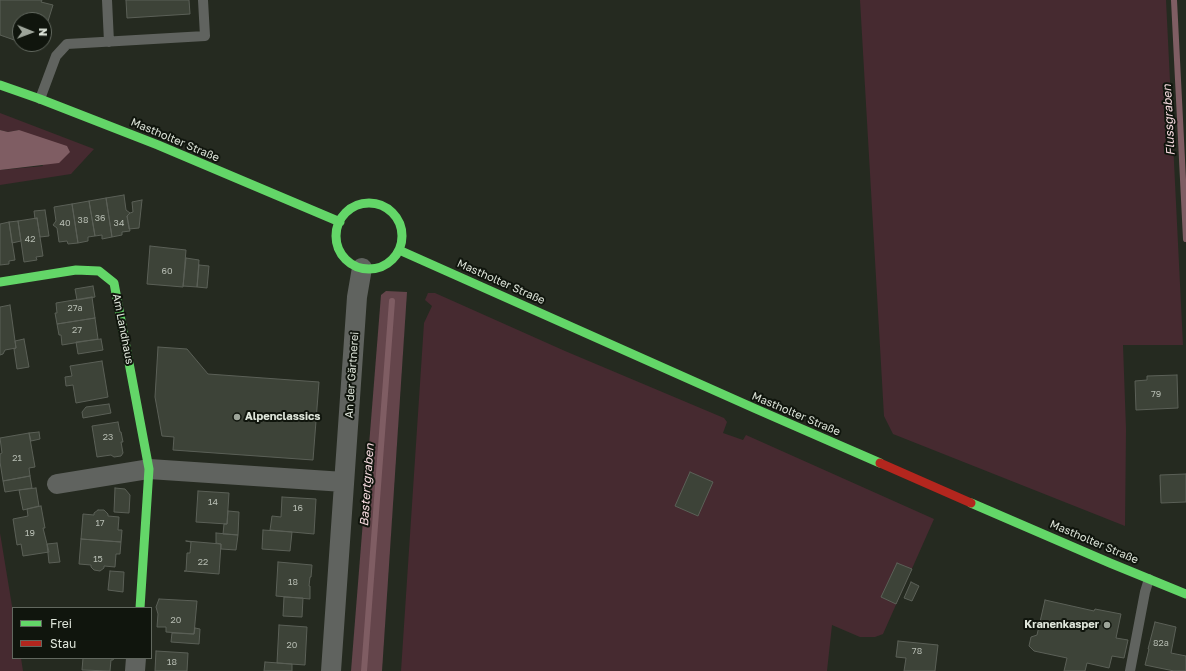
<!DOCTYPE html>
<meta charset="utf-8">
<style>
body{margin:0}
#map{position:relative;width:1186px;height:671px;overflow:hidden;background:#252a20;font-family:"Golos Text",sans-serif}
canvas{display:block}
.legend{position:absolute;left:12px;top:607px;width:140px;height:52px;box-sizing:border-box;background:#10150d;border:1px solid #62685f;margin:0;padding:5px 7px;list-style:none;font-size:12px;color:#dee5da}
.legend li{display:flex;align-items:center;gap:8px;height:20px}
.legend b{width:20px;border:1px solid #62685f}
.north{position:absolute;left:12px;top:12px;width:40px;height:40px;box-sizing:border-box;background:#10150d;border:1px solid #62685f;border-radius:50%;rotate:91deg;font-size:11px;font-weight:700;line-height:16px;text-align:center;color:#dee5da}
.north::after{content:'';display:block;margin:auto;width:14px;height:18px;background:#9da499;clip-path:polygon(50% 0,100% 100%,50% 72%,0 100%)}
</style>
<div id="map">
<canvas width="1186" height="671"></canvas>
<ul class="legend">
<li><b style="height:5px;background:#63d668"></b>Frei</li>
<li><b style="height:5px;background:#b3261e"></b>Stau</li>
</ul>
<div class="north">N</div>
</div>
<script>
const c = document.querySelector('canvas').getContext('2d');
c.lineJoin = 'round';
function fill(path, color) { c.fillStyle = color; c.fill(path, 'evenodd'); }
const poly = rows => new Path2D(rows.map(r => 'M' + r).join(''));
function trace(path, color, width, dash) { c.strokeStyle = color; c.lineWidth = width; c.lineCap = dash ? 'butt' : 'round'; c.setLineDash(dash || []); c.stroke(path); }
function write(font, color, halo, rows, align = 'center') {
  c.font = font + ' "Golos Text",sans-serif'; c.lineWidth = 4; c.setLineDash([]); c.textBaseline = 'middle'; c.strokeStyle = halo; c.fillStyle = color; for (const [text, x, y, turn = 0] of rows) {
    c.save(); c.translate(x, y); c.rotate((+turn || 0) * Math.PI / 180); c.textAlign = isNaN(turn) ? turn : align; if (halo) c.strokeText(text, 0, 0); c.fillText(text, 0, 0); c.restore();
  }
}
fill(poly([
 [860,0,1166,0,1183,345,1123,345,1126,429,1125,526,893,434,884,416],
 [0,113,94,149,71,174,0,185,0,170,43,166,19,130,8,132,0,130],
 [428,293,435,293,565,351,724,418,727,422,723,433,743,440,746,435,934,519,883,634,875,637,860,637,832,625,827,671,401,671,424,323,432,306,425,300],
 [0,533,13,612,13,658,21,658,23,671,0,671]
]), '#462a30');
fill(poly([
 [386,291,407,292,382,671,351,671,381,295]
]), '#64454b');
fill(poly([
 [0,130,8,132,19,130,67,146,70,152,59,163,0,170]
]), '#7f5d63');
trace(poly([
 [1174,0,1186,239],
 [364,671,392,301]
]), '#7f5d63', 6);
const building = poly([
 [0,0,42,0,41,2,53,5,44,34,44,20,20,20,20,42,0,35,0,0],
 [126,0,189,0,190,14,127,18,126,0],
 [124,195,126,210,130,213,127,216,130,231,122,232,122,235,112,237,106,198,124,195],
 [106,198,112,237,102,239,102,235,95,236,89,201,106,198],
 [142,200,139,228,129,229,127,216,130,213,133,212,132,202,142,200],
 [89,201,95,236,88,237,88,241,78,243,72,204,89,201],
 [72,204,78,243,68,244,67,241,59,242,57,228,53,225,56,221,54,207,72,204],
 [45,210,49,236,40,237,37,218,35,219,34,211,45,210],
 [37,218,43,256,36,257,37,260,24,262,18,221,37,218],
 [18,221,21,241,12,243,9,222,18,221],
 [9,222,15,260,9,261,9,264,0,265,0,224,9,222],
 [150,246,186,250,183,287,147,284,150,246],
 [186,258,199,260,197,287,183,286,186,258],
 [199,265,209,266,207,288,197,287,199,265],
 [93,286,95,297,77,300,75,289,93,286],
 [92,297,95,318,57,324,55,313,57,313,56,303,92,297],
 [10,305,16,348,5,350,3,354,0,355,0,307,10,305],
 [95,318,98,339,62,345,61,335,59,335,57,324,95,318],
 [24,339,29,367,17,369,14,349,16,348,15,341,24,339],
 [101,339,103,350,78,354,76,342,101,339],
 [158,347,187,349,208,374,319,382,313,460,173,450,174,437,162,436,155,397,158,347],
 [102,361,108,397,76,403,73,385,66,386,65,377,72,376,70,366,102,361],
 [1177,375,1178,408,1136,410,1135,381,1147,380,1147,376,1177,375],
 [109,404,111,413,83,418,82,412,86,407,109,404],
 [118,422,120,432,121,432,123,442,121,442,123,453,121,456,114,457,111,455,97,457,92,426,118,422],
 [39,432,40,439,31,441,29,433,39,432],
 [29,433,35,467,29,468,30,476,3,481,0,462,0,454,2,453,0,438,29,433],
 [690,472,713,482,698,516,675,506,690,472],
 [1186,474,1186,502,1161,503,1160,475,1186,474],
 [30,476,32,488,5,492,3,481,30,476],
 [36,488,39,506,23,510,19,490,36,488],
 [115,488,125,489,130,495,129,513,114,512,115,488],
 [198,491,229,493,227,524,196,522,198,491],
 [282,497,316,499,314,534,270,530,272,516,281,517,282,497],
 [41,506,45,528,43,528,49,552,23,556,21,544,17,545,13,519,28,516,27,509,41,506],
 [98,510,104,510,108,514,108,516,119,517,118,530,122,530,121,542,81,539,83,514,94,515,94,513,98,510],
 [228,511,239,512,238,535,223,534,224,524,227,524,228,511],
 [263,530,292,532,290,551,262,549,263,530],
 [216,533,238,535,236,550,221,549,221,544,216,543,216,533],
 [81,539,121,542,120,554,116,554,115,567,104,566,104,568,100,571,94,570,91,567,91,565,79,564,81,539],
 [186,541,221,544,219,574,184,571,186,571,187,553,190,553,191,542,186,541],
 [57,543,60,562,49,563,47,544,57,543],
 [278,562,312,565,311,577,310,577,309,586,310,586,310,599,276,596,278,562],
 [897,563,912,569,896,604,881,597,897,563],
 [110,571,124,572,123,592,108,590,110,571],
 [911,582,919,586,912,601,904,598,911,582],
 [284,597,303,598,302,617,283,616,284,597],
 [159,599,197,601,194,634,166,632,166,627,157,627,158,614,156,607,159,599],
 [1045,600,1094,611,1095,609,1121,614,1116,638,1128,640,1124,658,1112,656,1109,668,1087,663,1085,671,1064,671,1067,658,1034,651,1029,646,1031,637,1037,635,1045,600],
 [1155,622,1176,627,1171,653,1186,656,1186,671,1174,671,1145,665,1149,649,1148,649,1155,622],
 [279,625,307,627,305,665,277,663,279,625],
 [195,628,200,629,199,644,171,642,172,633,194,634,195,628],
 [898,641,938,645,935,671,904,671,906,658,896,657,898,641],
 [156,651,188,653,187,671,155,671,156,651],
 [83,658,114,658,113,660,111,660,110,671,82,670,83,658],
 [265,662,292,664,292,671,264,671,265,662]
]);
fill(building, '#3d4338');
trace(building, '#5b6057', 1);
trace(poly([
 [107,0,109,42],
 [40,99,56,56,67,44,205,36,203,0],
 [1130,671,1145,592,1149,579]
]), '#60635f', 10);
trace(poly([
 [57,484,149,469,344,482],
 [135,671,136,658],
 [331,671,357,297,362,268]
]), '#60635f', 20);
trace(poly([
 [0,85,40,99,158,145,340,222],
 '336 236a33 33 0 1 1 66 0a33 33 0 1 1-66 0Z',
 [399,250,756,409,880,463],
 [0,282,76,270,99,271,114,283,149,469,140,608],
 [971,503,1110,563,1186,594]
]), '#63d668', 9);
trace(poly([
 [880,463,971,503]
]), '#b3261e', 9);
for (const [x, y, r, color] of [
 [237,417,4,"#9da499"],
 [1107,625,4,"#9da499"]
]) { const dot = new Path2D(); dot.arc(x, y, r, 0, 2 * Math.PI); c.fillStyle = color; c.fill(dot); trace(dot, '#10150d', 1.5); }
write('9px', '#b6bcb2', null, [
 ["36",100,218],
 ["38",83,220],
 ["40",65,223],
 ["34",119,223],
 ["42",30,239],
 ["60",167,271],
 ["27a",75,308],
 ["27",77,330],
 ["79",1156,394],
 ["23",108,437],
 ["21",17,458],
 ["14",213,502],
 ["16",298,508],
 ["17",100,523],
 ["19",30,533],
 ["15",98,559],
 ["22",203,562],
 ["18",293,582],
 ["20",176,620],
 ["82a",1161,643],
 ["20",292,645],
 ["78",917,651],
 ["18",172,662]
]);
write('11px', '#dee5da', '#10150d', [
 ["Mastholter Straße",175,140,23],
 ["Mastholter Straße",501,282,24],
 ["Am Landhaus",123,329,79],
 ["An der Gärtnerei",352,375,-86],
 ["Mastholter Straße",796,414,23],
 ["Mastholter Straße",1094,542,23]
]);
write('bold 11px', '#dee5da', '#10150d', [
 ["Alpenclassics",245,417],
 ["Kranenkasper",1099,625,"right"]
], 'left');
write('italic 12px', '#f8dce1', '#10150d', [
 ["Flussgraben",1169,120,-93],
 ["Bastertgraben",367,485,-86]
]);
</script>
